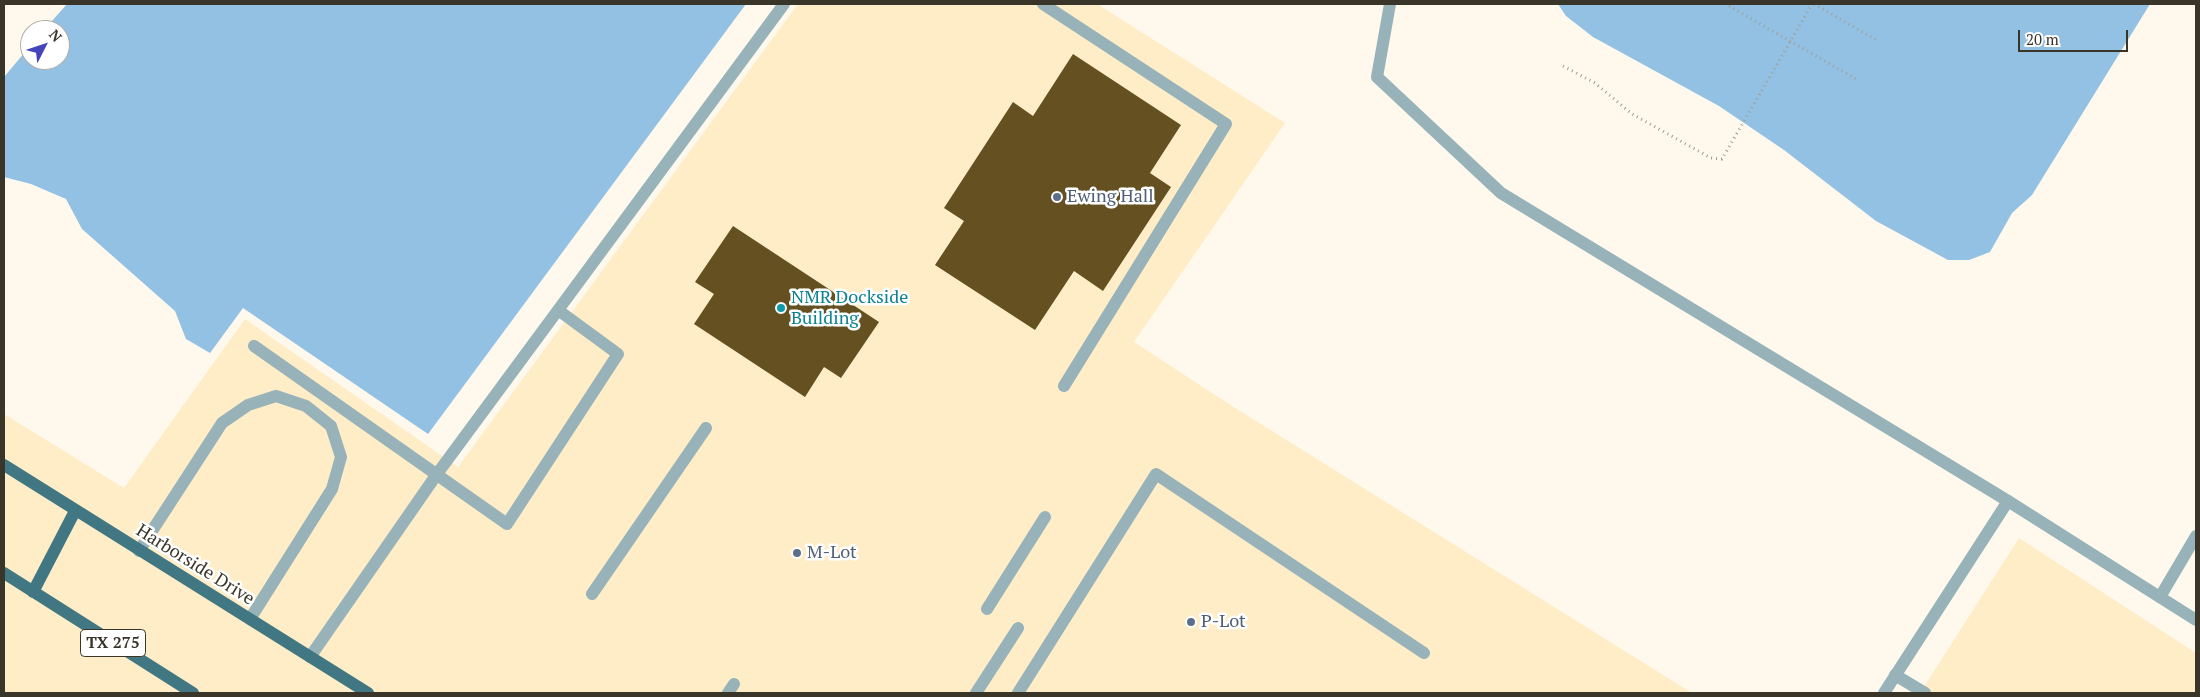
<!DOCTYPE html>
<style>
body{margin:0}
#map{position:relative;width:2200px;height:697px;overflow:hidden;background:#fff9ed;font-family:"PT Serif",serif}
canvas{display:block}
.frame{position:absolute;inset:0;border:5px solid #3a3529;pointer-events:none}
.north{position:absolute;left:20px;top:20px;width:50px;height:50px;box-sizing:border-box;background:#fff;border:1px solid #b0aea9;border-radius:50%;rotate:49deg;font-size:14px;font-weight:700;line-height:20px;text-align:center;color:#3a3529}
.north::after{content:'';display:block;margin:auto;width:18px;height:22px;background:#4544ba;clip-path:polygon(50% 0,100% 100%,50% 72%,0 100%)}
.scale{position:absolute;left:2018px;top:30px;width:110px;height:22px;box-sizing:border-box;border:2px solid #3a3529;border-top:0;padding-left:6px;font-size:15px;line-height:18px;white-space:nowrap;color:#3a3529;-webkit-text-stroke:4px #fff;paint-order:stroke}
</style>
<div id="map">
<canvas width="2200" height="697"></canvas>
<div class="frame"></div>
<div class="north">N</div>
<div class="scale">20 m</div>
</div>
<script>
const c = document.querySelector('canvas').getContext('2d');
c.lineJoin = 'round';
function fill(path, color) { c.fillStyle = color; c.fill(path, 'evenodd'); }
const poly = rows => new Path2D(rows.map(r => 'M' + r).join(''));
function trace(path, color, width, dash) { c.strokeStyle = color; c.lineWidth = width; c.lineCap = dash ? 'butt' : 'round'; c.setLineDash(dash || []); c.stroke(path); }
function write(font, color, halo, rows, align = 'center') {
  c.font = font + ' "PT Serif",serif'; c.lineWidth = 5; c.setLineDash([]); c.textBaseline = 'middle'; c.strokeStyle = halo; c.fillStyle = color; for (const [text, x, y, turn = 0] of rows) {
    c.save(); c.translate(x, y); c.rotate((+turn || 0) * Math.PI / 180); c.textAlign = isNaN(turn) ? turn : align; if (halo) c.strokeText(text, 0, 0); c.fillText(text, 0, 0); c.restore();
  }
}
fill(poly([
 [798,4,1097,4,1285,123,1134,342,1232,406,1692,693,4,693,4,414,124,488,245,319,458,467],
 [2019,538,2196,653,2196,693,1920,693]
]), '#feedc6');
fill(poly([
 [67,4,746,4,428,434,243,308,210,353,186,339,175,311,82,229,66,199,31,184,4,177,4,77,30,46,30,60,60,60,60,30,44,30],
 [1558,4,2150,4,2032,195,2012,213,1990,252,1969,260,1948,260,1876,221,1784,150,1719,106,1593,37,1566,16]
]), '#92c1e4');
fill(poly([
 [1073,54,1181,125,1150,173,1171,187,1103,291,1074,271,1035,330,935,265,964,221,944,208,1013,102,1033,116],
 [733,226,879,322,841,378,824,367,805,397,694,324,714,294,695,282]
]), '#645020');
trace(poly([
 [1814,4,1878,41],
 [1729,6,1856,79],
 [1563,66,1595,83,1632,114,1711,158,1722,159,1812,4]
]), '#a39d91', 3, [1, 4]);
trace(poly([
 [1043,4,1226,124,1064,386],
 [254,346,507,524,618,354,558,310],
 [139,551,222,423,248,405,276,396,306,406,331,426,341,457,332,489,250,619],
 [592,594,706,428],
 [2160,597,2196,536],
 [987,609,1045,517],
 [310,657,437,474,784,4],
 [1895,675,1925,693],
 [728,693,734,684],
 [976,693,1018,628],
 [1018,693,1156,474,1424,653]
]), '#97b2b9', 12);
trace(poly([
 [1390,4,1377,77,1501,193,2008,501,2196,620]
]), '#97b2b9', 12);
trace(poly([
 [1884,693,2008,501]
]), '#97b2b9', 12);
trace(poly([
 [4,465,368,693],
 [4,573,193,693],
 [33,592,75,511]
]), '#417683', 12);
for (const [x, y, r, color] of [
 [1057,197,5,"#5c6f8a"],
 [781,308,5,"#0f9aa8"],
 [797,553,5,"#5c6f8a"],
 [1191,622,5,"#5c6f8a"]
]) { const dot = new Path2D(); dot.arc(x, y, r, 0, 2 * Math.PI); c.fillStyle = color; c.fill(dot); trace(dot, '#fff', 2); }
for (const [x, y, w] of [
 [113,643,65]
]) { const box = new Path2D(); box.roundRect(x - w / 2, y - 13.5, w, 27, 4); c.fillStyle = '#fff'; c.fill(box); trace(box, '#3a3529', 1); }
write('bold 16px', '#3a3529', null, [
 ["TX 275",113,643]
]);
write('18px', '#4e5e75', '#fff', [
 ["Ewing Hall",1067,197],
 ["M-Lot",807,553],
 ["P-Lot",1201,622]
], 'left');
write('18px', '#0d838f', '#fff', [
 ["NMR Dockside",791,298],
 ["Building",791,319]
], 'left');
write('18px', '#3a3529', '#fff', [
 ["Harborside Drive",195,565,32]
]);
</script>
